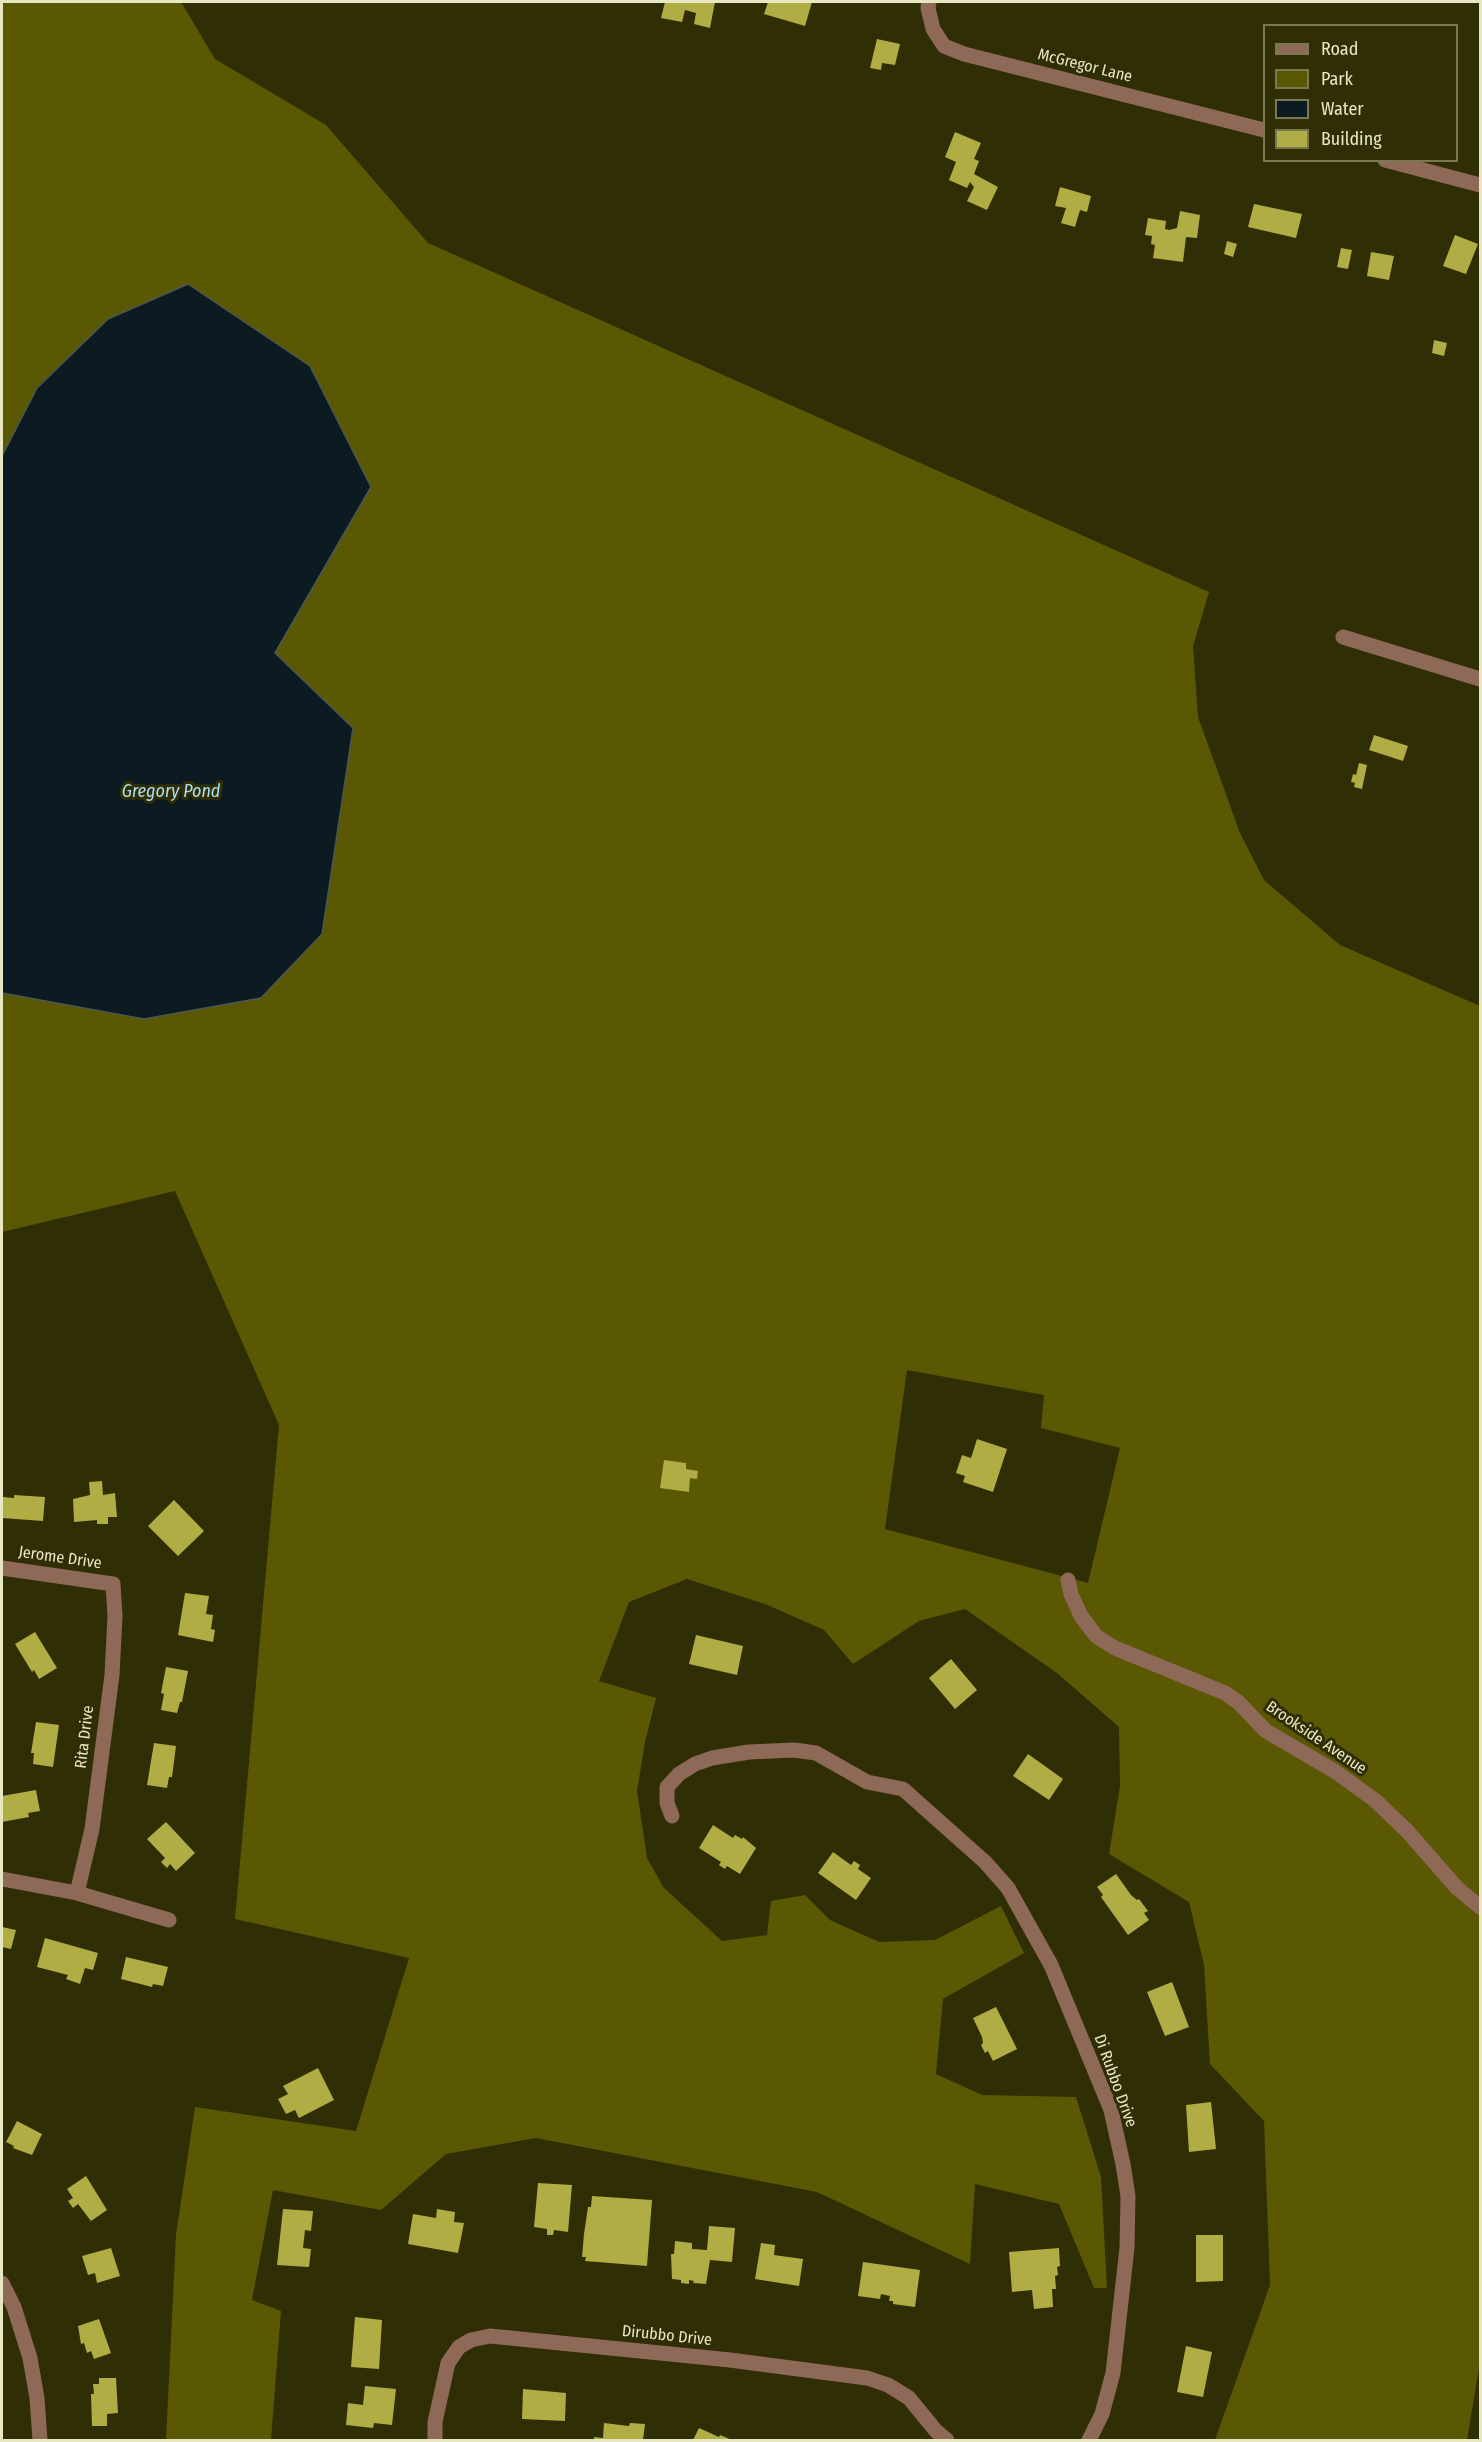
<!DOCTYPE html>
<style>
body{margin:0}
#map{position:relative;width:1482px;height:2442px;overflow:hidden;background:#2f2e05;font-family:"Fira Sans Condensed",sans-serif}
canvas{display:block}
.frame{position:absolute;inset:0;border:3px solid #e7e7c3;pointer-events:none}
.legend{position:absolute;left:1263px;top:24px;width:195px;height:138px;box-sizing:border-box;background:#2f2e05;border:2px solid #797851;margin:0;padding:8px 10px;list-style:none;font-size:18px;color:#e7e7c3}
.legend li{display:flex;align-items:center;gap:12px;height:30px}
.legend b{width:30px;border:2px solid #797851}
</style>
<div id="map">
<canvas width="1482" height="2442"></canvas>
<div class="frame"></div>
<ul class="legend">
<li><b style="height:8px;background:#8f6957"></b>Road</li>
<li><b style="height:16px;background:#5b5804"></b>Park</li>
<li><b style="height:16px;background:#0c1b22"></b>Water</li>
<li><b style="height:16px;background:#b0ad45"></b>Building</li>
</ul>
</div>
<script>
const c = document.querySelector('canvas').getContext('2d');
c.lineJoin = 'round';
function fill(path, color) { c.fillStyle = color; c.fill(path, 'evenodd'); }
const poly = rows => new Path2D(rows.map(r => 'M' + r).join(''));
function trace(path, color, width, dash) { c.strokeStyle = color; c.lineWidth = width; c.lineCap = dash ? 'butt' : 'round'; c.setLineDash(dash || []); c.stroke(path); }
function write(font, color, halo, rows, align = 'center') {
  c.font = font + ' "Fira Sans Condensed",sans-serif'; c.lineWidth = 6; c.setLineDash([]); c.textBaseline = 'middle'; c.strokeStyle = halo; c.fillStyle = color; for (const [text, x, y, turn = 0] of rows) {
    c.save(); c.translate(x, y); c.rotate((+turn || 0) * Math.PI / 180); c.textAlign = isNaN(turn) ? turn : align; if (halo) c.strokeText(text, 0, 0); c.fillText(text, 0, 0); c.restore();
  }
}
fill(poly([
 [2,2,181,2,215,59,326,125,428,243,1209,592,1193,646,1198,717,1240,833,1264,880,1340,945,1480,1006,1480,2362,1467,2440,1215,2440,1270,2285,1264,2121,1210,2064,1204,1965,1189,1902,1109,1854,1120,1786,1119,1727,1057,1673,965,1609,919,1621,853,1664,824,1630,765,1604,687,1579,629,1602,599,1681,656,1698,645,1742,637,1791,647,1858,664,1888,722,1941,767,1935,771,1901,805,1895,830,1920,879,1942,935,1940,1001,1906,1024,1953,943,1999,936,2074,982,2095,1076,2097,1101,2177,1107,2288,1094,2288,1059,2204,975,2184,970,2264,817,2192,536,2138,446,2154,381,2210,273,2190,252,2300,281,2311,271,2440,166,2440,176,2235,195,2107,356,2131,409,1958,235,1919,279,1425,175,1191,2,1232,2,993,144,1019,261,998,322,934,353,728,275,653,371,487,188,284,108,319,37,387,2,456],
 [907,1370,1044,1395,1041,1428,1120,1448,1088,1583,885,1529]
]), '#5b5804');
const water = poly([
 [188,284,310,366,371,487,275,653,353,728,322,934,261,998,144,1019,2,993,2,456,37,388,108,319,188,284]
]);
fill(water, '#0c1b22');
trace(water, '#4e5852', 1.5);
fill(poly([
 [665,2,715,2,710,28,694,24,696,13,685,10,682,22,661,18],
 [768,2,812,2,805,26,764,14],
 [877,39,900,44,895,65,882,63,881,70,870,68],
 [955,132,981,143,974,159,979,161,974,174,998,187,987,210,967,201,974,187,970,182,967,188,949,180,956,162,945,157],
 [1060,187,1091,196,1087,212,1080,210,1075,227,1061,223,1066,208,1055,206],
 [1254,204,1302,214,1296,238,1248,227],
 [1180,211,1200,215,1197,238,1186,237,1183,262,1153,258,1155,245,1151,244,1152,236,1145,235,1148,218,1166,221,1165,229,1169,230,1177,228],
 [1455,235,1478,244,1466,274,1443,266],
 [1227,241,1237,244,1233,257,1224,254],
 [1341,248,1352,250,1348,269,1337,267],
 [1371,252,1394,256,1389,280,1367,276],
 [1434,340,1447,343,1444,356,1432,353],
 [1374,735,1408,746,1403,761,1369,750],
 [1359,763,1367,765,1362,789,1354,787,1355,783,1351,782,1353,774,1356,775],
 [977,1439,1007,1449,993,1492,963,1482,965,1476,956,1473,962,1455,971,1458],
 [664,1460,686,1463,686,1469,698,1471,697,1479,690,1478,689,1492,660,1488],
 [102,1481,103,1495,115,1493,117,1517,108,1517,108,1524,97,1524,97,1520,74,1522,73,1499,90,1495,89,1482],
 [14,1495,45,1497,43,1521,2,1518,3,1497,14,1498],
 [174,1500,204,1531,178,1556,148,1526],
 [185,1593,209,1596,206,1614,213,1615,211,1629,215,1630,213,1642,178,1635],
 [35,1632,57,1668,39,1679,34,1670,32,1672,15,1644],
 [696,1635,743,1646,737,1675,689,1664],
 [951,1659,977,1690,955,1709,929,1678],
 [166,1667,188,1671,182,1702,180,1702,177,1713,161,1710,164,1694,161,1693],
 [36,1722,59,1725,53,1767,33,1764,34,1753,31,1753],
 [154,1743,176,1746,172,1777,169,1777,167,1788,147,1785],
 [1028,1754,1063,1779,1049,1800,1013,1776],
 [36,1790,40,1811,28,1813,29,1817,2,1822,2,1796],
 [166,1822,195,1853,176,1871,170,1864,167,1868,161,1862,165,1858,147,1839],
 [713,1825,733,1838,735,1835,742,1839,743,1837,756,1848,740,1874,727,1866,725,1869,719,1865,721,1862,699,1848],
 [833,1852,851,1865,854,1861,860,1865,858,1869,871,1878,856,1900,818,1873],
 [1116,1874,1131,1895,1137,1900,1139,1899,1148,1911,1144,1913,1149,1920,1128,1935,1101,1897,1103,1895,1097,1887],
 [2,1927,16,1930,11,1949,2,1947],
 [45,1938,98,1953,93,1970,85,1968,80,1984,66,1979,68,1975,37,1967],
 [126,1957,168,1967,163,1986,153,1984,152,1987,121,1979],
 [1172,1982,1189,2027,1165,2036,1147,1992],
 [996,2007,1017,2049,993,2061,988,2051,985,2053,981,2045,983,2043,982,2037,973,2018],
 [318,2068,334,2100,299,2118,295,2110,286,2114,278,2099,288,2094,283,2086],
 [1211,2102,1216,2149,1189,2152,1186,2105],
 [17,2121,42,2134,32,2155,13,2148,14,2146,6,2142],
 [86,2176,107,2210,91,2221,78,2204,73,2208,68,2201,73,2198,67,2189],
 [538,2183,572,2185,568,2232,554,2230,553,2235,547,2235,547,2229,534,2227],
 [592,2196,652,2200,647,2266,585,2261,586,2257,582,2257,584,2234,588,2207,591,2207],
 [283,2209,313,2211,311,2231,305,2230,303,2248,311,2249,309,2267,277,2265],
 [437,2209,455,2212,454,2222,464,2223,458,2253,408,2244,413,2214,436,2218],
 [709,2226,735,2228,732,2262,710,2260,706,2284,693,2283,694,2281,689,2280,689,2284,681,2283,681,2280,672,2279,671,2254,674,2254,675,2241,692,2243,692,2249,707,2250],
 [1196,2235,1223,2235,1223,2281,1196,2282],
 [761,2243,775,2245,774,2255,803,2259,799,2286,755,2279],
 [111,2248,120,2276,97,2283,95,2273,88,2275,82,2256],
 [1059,2248,1060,2266,1057,2267,1058,2275,1055,2276,1056,2289,1052,2289,1053,2307,1034,2309,1032,2290,1012,2292,1009,2252],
 [863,2262,920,2270,915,2307,893,2304,893,2301,889,2301,890,2296,881,2294,880,2299,858,2296],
 [355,2317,382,2320,379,2369,351,2367],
 [99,2319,111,2353,94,2359,91,2351,87,2353,84,2343,81,2344,78,2326],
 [1186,2346,1212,2352,1203,2397,1177,2392],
 [99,2378,116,2378,118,2413,107,2414,107,2426,92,2426,91,2394,94,2394,93,2384,99,2384],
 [365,2386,396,2389,392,2425,374,2423,373,2428,346,2425,348,2403,363,2405],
 [523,2389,566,2393,565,2421,522,2419],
 [604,2423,629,2426,630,2423,645,2424,643,2440,594,2440,594,2437,603,2438],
 [699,2428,719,2437,720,2435,732,2440,693,2440]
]), '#b0ad45');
trace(poly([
 [929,2,928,8,933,29,944,46,964,54,1264,130],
 [1385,160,1480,185],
 [1343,637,1480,679],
 [2,1568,113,1584,115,1616,112,1675,92,1829,77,1893],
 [1068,1580,1071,1594,1081,1616,1096,1636,1115,1648,1225,1693,1238,1702,1266,1731,1336,1772,1376,1801,1408,1832,1457,1888,1480,1907],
 [672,1816,667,1803,667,1787,679,1774,695,1764,712,1758,749,1752,794,1750,816,1753,867,1782,903,1789,985,1862,1008,1888,1051,1965,1111,2110,1123,2164,1128,2196,1127,2248,1113,2373,1102,2414,1089,2440],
 [2,1879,77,1893,169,1920],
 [2,2283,14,2307,30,2358,37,2398,40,2440],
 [435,2440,435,2422,448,2363,459,2347,471,2340,490,2336,730,2360,867,2378,888,2385,909,2398,936,2431,947,2440]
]), '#8f6957', 15);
write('16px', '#e7e7c3', '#2f2e05', [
 ["McGregor Lane",1085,66,14],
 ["Jerome Drive",60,1558,8],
 ["Rita Drive",85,1737,-83],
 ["Brookside Avenue",1316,1738,34],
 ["Di Rubbo Drive",1115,2081,70],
 ["Dirubbo Drive",667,2336,6]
]);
write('italic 18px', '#abdff6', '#2f2e05', [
 ["Gregory Pond",171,792]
]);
</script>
